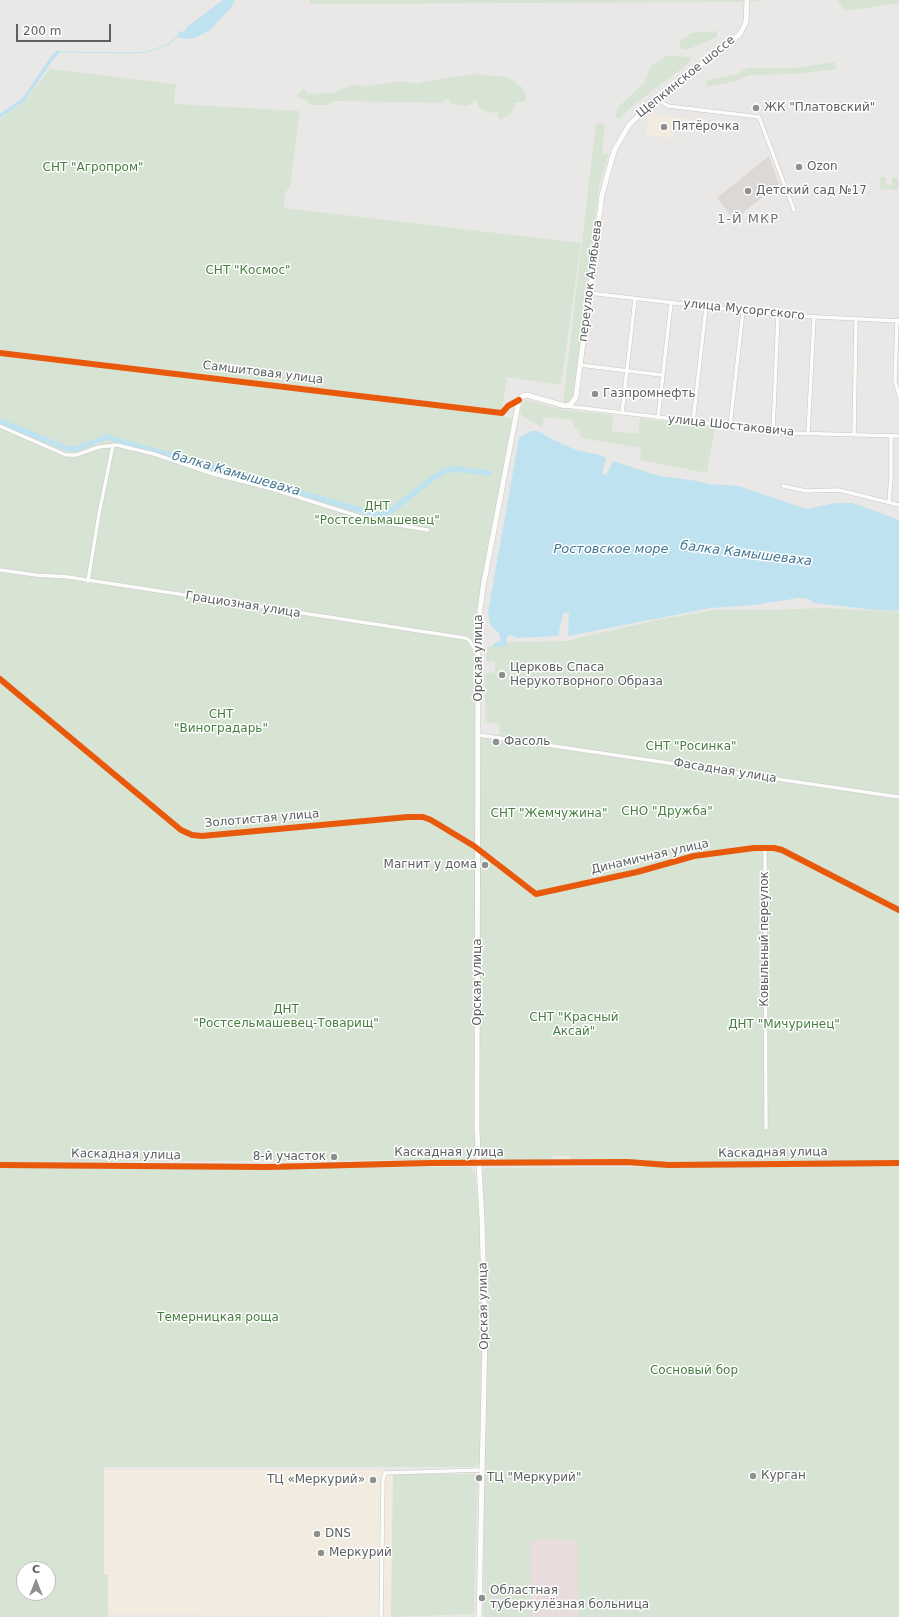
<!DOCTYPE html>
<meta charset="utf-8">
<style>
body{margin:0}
#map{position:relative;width:899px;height:1617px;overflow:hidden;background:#eae8e6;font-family:"DejaVu Sans",sans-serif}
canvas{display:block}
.north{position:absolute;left:16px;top:1561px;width:40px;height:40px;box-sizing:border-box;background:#fff;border:1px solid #bebfc0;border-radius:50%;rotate:0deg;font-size:11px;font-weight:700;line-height:16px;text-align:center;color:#5c6062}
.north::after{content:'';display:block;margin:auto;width:14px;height:18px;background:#8e9090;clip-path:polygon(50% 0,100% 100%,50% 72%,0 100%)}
.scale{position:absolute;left:16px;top:24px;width:95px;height:18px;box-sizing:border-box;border:2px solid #5c6062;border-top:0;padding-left:5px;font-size:12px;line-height:14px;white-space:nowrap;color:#5c6062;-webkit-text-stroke:3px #fff;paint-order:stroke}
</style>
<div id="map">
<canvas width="899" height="1617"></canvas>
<div class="north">С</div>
<div class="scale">200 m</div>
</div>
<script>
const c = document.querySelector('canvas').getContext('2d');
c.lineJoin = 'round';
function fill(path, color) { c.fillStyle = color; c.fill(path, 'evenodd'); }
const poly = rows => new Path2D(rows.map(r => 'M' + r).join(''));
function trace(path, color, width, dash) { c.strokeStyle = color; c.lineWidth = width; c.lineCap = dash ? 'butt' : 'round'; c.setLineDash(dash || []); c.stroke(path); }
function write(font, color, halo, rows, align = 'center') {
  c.font = font + ' "DejaVu Sans",sans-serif'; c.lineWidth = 3; c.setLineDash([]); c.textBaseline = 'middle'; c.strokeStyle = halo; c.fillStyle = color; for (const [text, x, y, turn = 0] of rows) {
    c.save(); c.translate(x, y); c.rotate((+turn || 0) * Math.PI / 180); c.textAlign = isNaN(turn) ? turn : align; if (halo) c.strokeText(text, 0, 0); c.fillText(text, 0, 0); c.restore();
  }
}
fill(poly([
 [648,114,706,121,706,125,702,128,696,129,674,127,673,138,646,135],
 [104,1470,393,1470,391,1617,108,1614,108,1575,104,1574]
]), '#f2ebe0');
fill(poly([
 [769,156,779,184,734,220,717,198]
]), '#dcd8d6');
fill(poly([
 [531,1539,578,1540,578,1617,532,1617]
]), '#e9dcdc');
fill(poly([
 [310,0,770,0,739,2,309,4],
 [837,0,899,0,899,3,845,11],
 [717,31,717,37,687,50,679,48,681,40,691,33],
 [666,56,691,57,689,63,630,108,620,119,615,117,619,106,644,83,651,66],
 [835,62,836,69,795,74,749,75,736,81,708,87,706,80,734,75,748,68,795,68],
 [50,69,176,84,174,104,300,111,290,186,285,193,284,208,581,243,561,385,507,377,502,410,0,350,0,119,27,98],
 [476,74,508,77,523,88,526,97,525,102,515,103,512,112,501,120,498,118,498,112,492,113,479,108,477,99,468,106,452,104,447,99,445,99,444,103,333,101,329,105,311,105,308,103,308,100,299,98,297,95,302,90,306,90,308,94,334,93,352,85,369,86,402,81,416,84,426,81],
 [596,123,605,124,602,153,608,155,599,187,573,399,568,403,563,403],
 [880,177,886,177,886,185,892,185,892,177,898,178,898,190,880,189],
 [0,355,483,413,513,418,476,622,478,853,499,868,502,863,494,857,493,860,483,853,484,850,480,850,480,735,499,738,500,724,486,722,484,674,495,672,495,661,486,662,487,647,507,642,566,641,652,621,713,610,766,610,824,608,899,612,899,1163,570,1164,570,1156,553,1156,551,1162,483,1162,480,1157,478,920,476,1154,467,1162,433,1160,0,1162],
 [526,400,564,410,613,415,612,431,638,434,640,418,715,428,707,473,640,460,641,448,581,438,579,429,575,428,572,420,544,417,542,428,520,414,522,404],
 [899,1165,899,1617,578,1617,578,1540,531,1539,532,1617,483,1617,486,1298,486,1241,481,1173,484,1168],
 [470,1167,475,1173,480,1219,482,1334,481,1462,474,1467,104,1467,104,1574,108,1575,108,1617,0,1617,0,1168],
 [24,1569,48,1569,48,1593,24,1593],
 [393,1474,478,1474,474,1614,391,1617]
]), '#d7e4d3');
fill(poly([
 [223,0,235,0,231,8,209,31,195,38,186,39,177,37,179,31,184,32,187,27],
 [531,431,538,431,552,439,576,450,600,455,606,458,602,473,606,475,613,461,659,476,697,481,709,484,739,486,806,509,836,503,853,503,899,520,899,610,895,611,875,610,814,603,808,599,799,598,754,605,711,608,568,636,569,614,566,612,563,614,558,636,517,638,510,635,508,635,506,642,507,645,501,647,492,646,495,643,500,641,500,635,490,624,488,612,519,438]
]), '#bee2f0');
trace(poly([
 [58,52,130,53,147,52,169,44,177,36],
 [508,484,512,486]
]), '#bee2f0', 1);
trace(poly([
 [0,116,24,99,52,58,58,52]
]), '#bee2f0', 3.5);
trace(poly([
 [0,421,68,449,76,449,106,437,374,514,382,515,391,511,433,478,445,471,455,469,489,473]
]), '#bee2f0', 5.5);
const street = poly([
 [656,99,668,106,759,117,794,210],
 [589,293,778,315,899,321],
 [897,320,895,381,899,395],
 [0,353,502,413,508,406,519,400],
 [580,365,662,375],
 [566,406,789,433,899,436],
 [622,413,635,299],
 [658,418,671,303],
 [693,422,706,307],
 [0,426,66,455,76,455,99,447,117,445,154,454,213,474,272,489,374,521,428,530],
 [730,426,743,311],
 [773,431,778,315],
 [808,433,814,318],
 [854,435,856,319],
 [783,486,806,491,839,490,899,505],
 [889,502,891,477,891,436],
 [0,570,36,575,68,577,465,638,469,640,478,654],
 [88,581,99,514,113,445],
 [0,679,181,830,192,835,202,836,408,817,423,817,431,820,474,846,536,894,637,872,694,856,754,848,774,848,782,850,899,910],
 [479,735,899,797],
 [765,847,766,1128],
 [381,1617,383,1480,385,1473,482,1470]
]);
const secondary = poly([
 [0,1165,268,1167,431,1163,627,1162,669,1165,899,1163],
 [479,1617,485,1336,482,1219,477,1130,478,626,483,587,519,400,522,396,527,395,565,406,571,404,576,397,602,195,614,151,629,125,647,107,740,34,746,22,747,0]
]);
trace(street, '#c7c6c5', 4.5);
trace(secondary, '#c6c6c6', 6);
trace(street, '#fcfcfb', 3.5);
trace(secondary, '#fcfcfb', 5);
trace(poly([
 [0,353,502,413,508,406,519,400],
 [0,679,181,830,192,835,202,836,408,817,423,817,431,820,474,846,536,894,637,872,694,856,754,848,774,848,782,850,899,910],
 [0,1165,268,1167,431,1163,627,1162,669,1165,899,1163]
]), '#e8590c', 6);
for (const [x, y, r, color] of [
 [756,108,4,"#8e9090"],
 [664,127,4,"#8e9090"],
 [799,167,4,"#8e9090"],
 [748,191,4,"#8e9090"],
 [595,394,4,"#8e9090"],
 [502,675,4,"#8e9090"],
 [496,742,4,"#8e9090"],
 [485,865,4,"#8e9090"],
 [334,1157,4,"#8e9090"],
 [753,1476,4,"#8e9090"],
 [479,1478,4,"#8e9090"],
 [373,1480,4,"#8e9090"],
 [317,1534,4,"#8e9090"],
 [321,1553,4,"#8e9090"],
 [482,1598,4,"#8e9090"]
]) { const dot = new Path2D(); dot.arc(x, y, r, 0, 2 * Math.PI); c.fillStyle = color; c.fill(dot); trace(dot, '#fff', 1.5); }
write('12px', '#5c6062', '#fff', [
 ["Щепкинское шоссе",686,77,-39],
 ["переулок Алябьева",591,281,-83],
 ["улица Мусоргского",744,310,6],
 ["Самшитовая улица",263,373,7],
 ["улица Шостаковича",731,426,6],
 ["Грациозная улица",243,605,9],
 ["Орская улица",479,658,-90],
 ["Фасадная улица",725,771,9],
 ["Золотистая улица",262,819,-5],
 ["Динамичная улица",650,857,-13],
 ["Ковыльный переулок",765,939,-90],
 ["Орская улица",478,982,-90],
 ["Каскадная улица",449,1153],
 ["Каскадная улица",773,1153,-1],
 ["Каскадная улица",126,1155,1],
 ["Орская улица",484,1306,-91]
]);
write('12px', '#5c6062', '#fff', [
 ["ЖК \"Платовский\"",764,108],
 ["Пятёрочка",672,127],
 ["Ozon",807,167],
 ["Детский сад №17",756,191],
 ["Газпромнефть",603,394],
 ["Церковь Спаса",510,668],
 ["Нерукотворного Образа",510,682],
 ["Фасоль",504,742],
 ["Магнит у дома",477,865,"right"],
 ["8-й участок",326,1157,"right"],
 ["Курган",761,1476],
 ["ТЦ \"Меркурий\"",487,1478],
 ["ТЦ «Меркурий»",365,1480,"right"],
 ["DNS",325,1534],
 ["Меркурий",329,1553],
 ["Областная",490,1591],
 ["туберкулёзная больница",490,1605]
], 'left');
write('12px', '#467e3f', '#fff', [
 ["СНТ \"Агропром\"",93,168],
 ["СНТ \"Космос\"",248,271],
 ["ДНТ",377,507],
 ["\"Ростсельмашевец\"",377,521],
 ["СНТ",221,715],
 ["\"Виноградарь\"",221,729],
 ["СНТ \"Росинка\"",691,747],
 ["СНО \"Дружба\"",667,812],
 ["СНТ \"Жемчужина\"",549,814],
 ["ДНТ",286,1010],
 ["\"Ростсельмашевец-Товарищ\"",286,1024],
 ["СНТ \"Красный",574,1018],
 ["Аксай\"",574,1032],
 ["ДНТ \"Мичуринец\"",784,1025],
 ["Темерницкая роща",218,1318],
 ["Сосновый бор",694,1371]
]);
c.letterSpacing = '1px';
write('13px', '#6d7274', '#fff', [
 ["1-Й МКР",748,220]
]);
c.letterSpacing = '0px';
write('italic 13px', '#447793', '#fff', [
 ["балка Камышеваха",236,474,16],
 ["Ростовское море",611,550],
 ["балка Камышеваха",746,554,7]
]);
</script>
